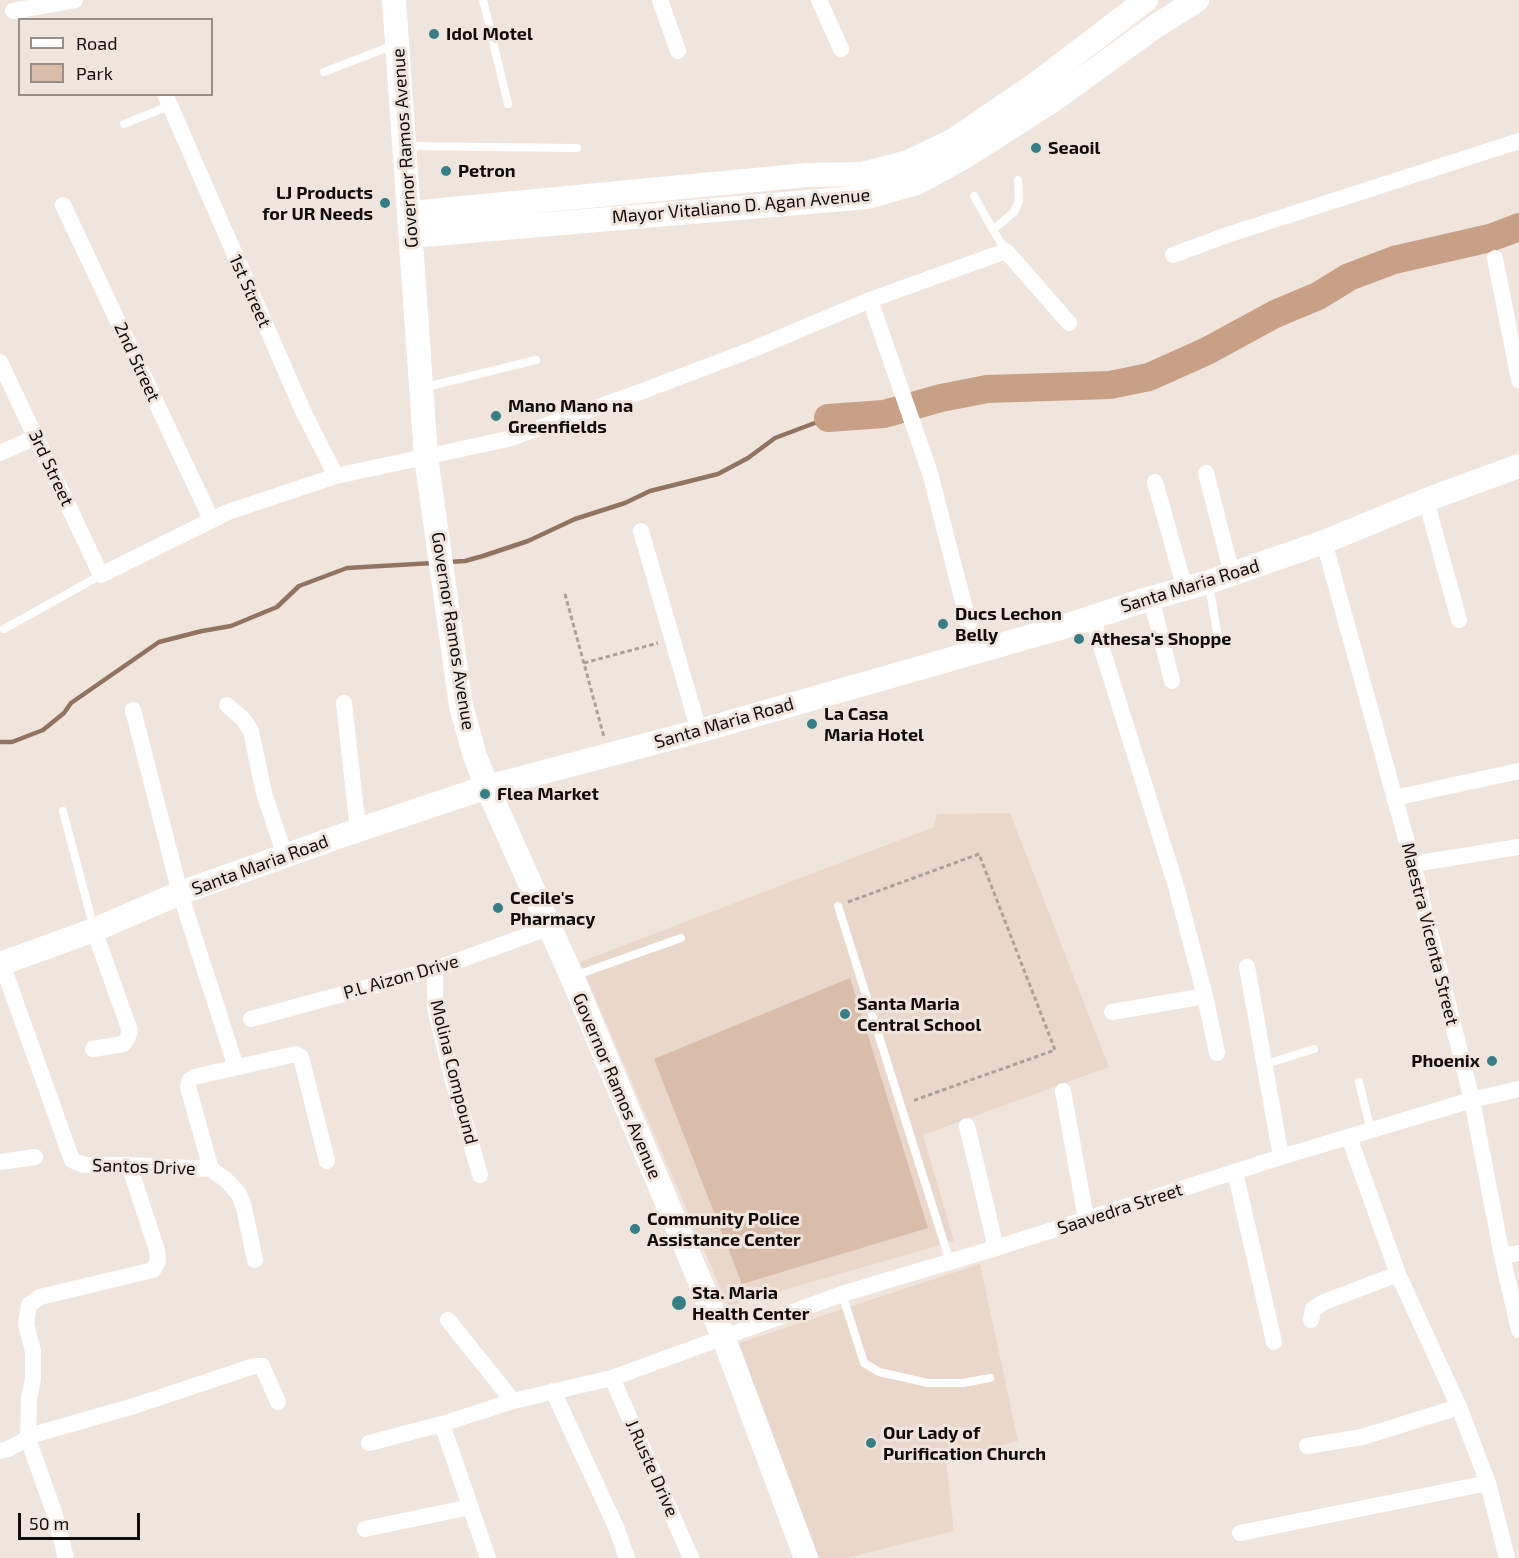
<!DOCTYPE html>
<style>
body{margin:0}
#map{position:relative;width:1519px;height:1558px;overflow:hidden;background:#f0e5dd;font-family:"Exo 2",sans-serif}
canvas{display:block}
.legend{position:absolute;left:18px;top:18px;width:195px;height:78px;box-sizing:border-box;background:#f0e5dd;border:2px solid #978f89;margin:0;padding:8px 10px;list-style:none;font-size:18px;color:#110d0b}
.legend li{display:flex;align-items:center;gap:12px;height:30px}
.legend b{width:30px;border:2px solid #978f89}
.scale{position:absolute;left:18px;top:1513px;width:122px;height:27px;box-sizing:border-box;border:3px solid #110d0b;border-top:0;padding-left:8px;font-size:18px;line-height:21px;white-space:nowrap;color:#110d0b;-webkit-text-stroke:4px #f0e5dd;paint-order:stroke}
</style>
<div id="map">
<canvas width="1519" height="1558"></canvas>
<ul class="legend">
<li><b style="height:8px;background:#fff"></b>Road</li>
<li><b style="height:16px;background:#d9bdaa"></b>Park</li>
</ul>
<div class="scale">50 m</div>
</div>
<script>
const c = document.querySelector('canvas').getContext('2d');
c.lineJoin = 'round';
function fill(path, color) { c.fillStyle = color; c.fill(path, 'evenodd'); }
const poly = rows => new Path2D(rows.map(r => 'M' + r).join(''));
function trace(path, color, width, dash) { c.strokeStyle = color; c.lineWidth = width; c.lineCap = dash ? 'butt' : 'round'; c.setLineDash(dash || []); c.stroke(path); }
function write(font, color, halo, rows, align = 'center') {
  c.font = font + ' "Exo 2",sans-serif'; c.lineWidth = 6; c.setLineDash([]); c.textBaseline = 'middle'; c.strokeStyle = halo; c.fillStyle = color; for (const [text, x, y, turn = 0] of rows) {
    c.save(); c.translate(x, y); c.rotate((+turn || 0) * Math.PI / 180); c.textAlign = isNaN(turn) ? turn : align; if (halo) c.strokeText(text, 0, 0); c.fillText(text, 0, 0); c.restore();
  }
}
fill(poly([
 [1010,813,1109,1067,923,1135,954,1241,728,1306,580,962,934,827,937,814],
 [980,1264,1018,1441,946,1460,954,1531,847,1558,816,1558,736,1344]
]), '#e9d7cb');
fill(poly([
 [850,978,928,1228,742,1284,654,1059]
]), '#d9bdaa');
trace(poly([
 [448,562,465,561,483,556,528,541,575,519,625,503,650,491,718,474,748,458,775,438,828,418],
 [0,742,12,742,43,730,64,713,71,703,159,642,202,631,231,626,277,607,299,586,347,568,433,563]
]), '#907461', 4.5);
trace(poly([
 [828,418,884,414,941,398,987,389,1110,385,1149,377,1207,351,1275,314,1318,296,1349,277,1394,260,1490,238,1519,227]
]), '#c7a086', 28);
trace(poly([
 [565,594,604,737],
 [584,663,658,643],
 [848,902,979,854,1055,1050,912,1101]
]), '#aaa19b', 3, [4.5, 3]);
trace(poly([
 [483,0,508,104],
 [324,72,394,45],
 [124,124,169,106],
 [406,146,577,148],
 [974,196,993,230],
 [1006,251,993,230,1014,212,1019,201,1018,180],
 [422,388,536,360],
 [1209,585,1218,638],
 [4,629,101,575],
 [63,811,94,929],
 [838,906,950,1262],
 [574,976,681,938],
 [1263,1065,1314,1049],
 [1359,1082,1371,1131],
 [842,1294,864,1363,879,1372,928,1383,963,1383,990,1378]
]), '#fff', 8);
trace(poly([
 [660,0,678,51],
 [819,0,841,49],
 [13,11,75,0],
 [165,94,303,411,336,476],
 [63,205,211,519],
 [1173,255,1227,235,1519,141],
 [1495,258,1519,380],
 [870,300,930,473,976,652],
 [0,362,101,575,228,512,336,476,508,439,640,392,751,350,870,300,1006,251,1069,323],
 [0,453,36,437],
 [1206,473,1232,574],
 [1155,482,1185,589],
 [1426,500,1459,620],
 [641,531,699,731],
 [1324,542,1413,864,1472,1100,1502,1256,1519,1330],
 [1151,598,1172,681],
 [1092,617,1176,886,1205,996,1217,1053],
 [344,703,358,830],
 [227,705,243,719,251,731,264,793,285,856],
 [133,710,180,893,236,1067],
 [1394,798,1519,771],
 [1413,864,1519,847],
 [2,964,72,1160,84,1165,129,1165,211,1169,226,1180,239,1194,244,1208,255,1260],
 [1247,967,1281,1157],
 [435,969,435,1008,452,1077,480,1175],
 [1112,1012,1205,996],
 [251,1019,435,969,548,928],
 [93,1049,123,1044,127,1039,130,1031,94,930],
 [1063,1091,1086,1219],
 [967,1126,996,1248],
 [1349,1137,1398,1274,1459,1407,1488,1483,1507,1558],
 [0,1162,35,1157],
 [211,1169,188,1087,189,1081,194,1077,296,1054,301,1057,327,1161],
 [1235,1172,1274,1342],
 [1502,1256,1519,1253],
 [448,1320,513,1401],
 [1311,1320,1313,1309,1324,1302,1398,1274],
 [612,1378,691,1558],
 [553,1391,616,1527,627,1558],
 [442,1424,488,1558],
 [369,1443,442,1424,513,1401,612,1378,842,1294,996,1248,1281,1157,1472,1100,1519,1089],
 [1307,1446,1362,1437,1459,1407],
 [0,1451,8,1449,36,1434,134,1406,254,1366,262,1366,278,1402],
 [365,1529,470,1507],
 [1240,1533,1488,1483],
 [66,1558,54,1512,28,1439,29,1398,33,1379,33,1351,26,1324,29,1305,40,1297,153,1270,158,1261,157,1250,129,1165]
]), '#fff', 16);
trace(poly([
 [394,0,426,457,461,706,475,756,487,787,572,977,723,1336,806,1558],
 [410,213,807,175,862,174,908,162,954,140,1036,84,1146,0],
 [411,236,867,197,917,183,966,156,1049,103,1156,26,1197,0],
 [0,964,94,930,180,893,338,837,487,787,699,731,1060,628,1151,598,1209,582,1324,542,1426,500,1519,466]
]), '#fff', 24);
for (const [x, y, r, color] of [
 [434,34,6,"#377f87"],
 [1036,148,6,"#377f87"],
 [446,171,6,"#377f87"],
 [385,203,6,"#377f87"],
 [496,416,6,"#377f87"],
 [943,624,6,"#377f87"],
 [1079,639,6,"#377f87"],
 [812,724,6,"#377f87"],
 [485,794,6,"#377f87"],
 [498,908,6,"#377f87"],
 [845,1014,6,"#377f87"],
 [1492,1061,6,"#377f87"],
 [635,1229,6,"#377f87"],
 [679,1303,8,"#377f87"],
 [871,1443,6,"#377f87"]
]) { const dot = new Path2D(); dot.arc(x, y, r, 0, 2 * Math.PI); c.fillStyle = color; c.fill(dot); trace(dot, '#f0e5dd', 2); }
write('bold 18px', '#110d0b', '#f0e5dd', [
 ["Idol Motel",446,34],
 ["Seaoil",1048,148],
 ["Petron",458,171],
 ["LJ Products",373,193,"right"],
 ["for UR Needs",373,214,"right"],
 ["Mano Mano na",508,406],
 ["Greenfields",508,427],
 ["Ducs Lechon",955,614],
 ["Belly",955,635],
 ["Athesa's Shoppe",1091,639],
 ["La Casa",824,714],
 ["Maria Hotel",824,735],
 ["Flea Market",497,794],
 ["Cecile's",510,898],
 ["Pharmacy",510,919],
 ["Santa Maria",857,1004],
 ["Central School",857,1025],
 ["Phoenix",1480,1061,"right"],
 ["Community Police",647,1219],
 ["Assistance Center",647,1240],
 ["Sta. Maria",692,1293],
 ["Health Center",692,1314],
 ["Our Lady of",883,1433],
 ["Purification Church",883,1454]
], 'left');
write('18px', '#110d0b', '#f0e5dd', [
 ["Governor Ramos Avenue",405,148,-94],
 ["Mayor Vitaliano D. Agan Avenue",741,206,-5],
 ["1st Street",250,291,66],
 ["2nd Street",137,362,65],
 ["3rd Street",51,468,65],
 ["Santa Maria Road",1190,586,-17],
 ["Governor Ramos Avenue",453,631,81],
 ["Santa Maria Road",724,723,-16],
 ["Santa Maria Road",260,865,-20],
 ["Maestra Vicenta Street",1430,934,76],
 ["P.L Aizon Drive",401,977,-16],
 ["Molina Compound",454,1072,76],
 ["Governor Ramos Avenue",617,1086,67],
 ["Santos Drive",144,1167,2],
 ["Saavedra Street",1120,1209,-18],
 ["J.Ruste Drive",652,1468,66]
]);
</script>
